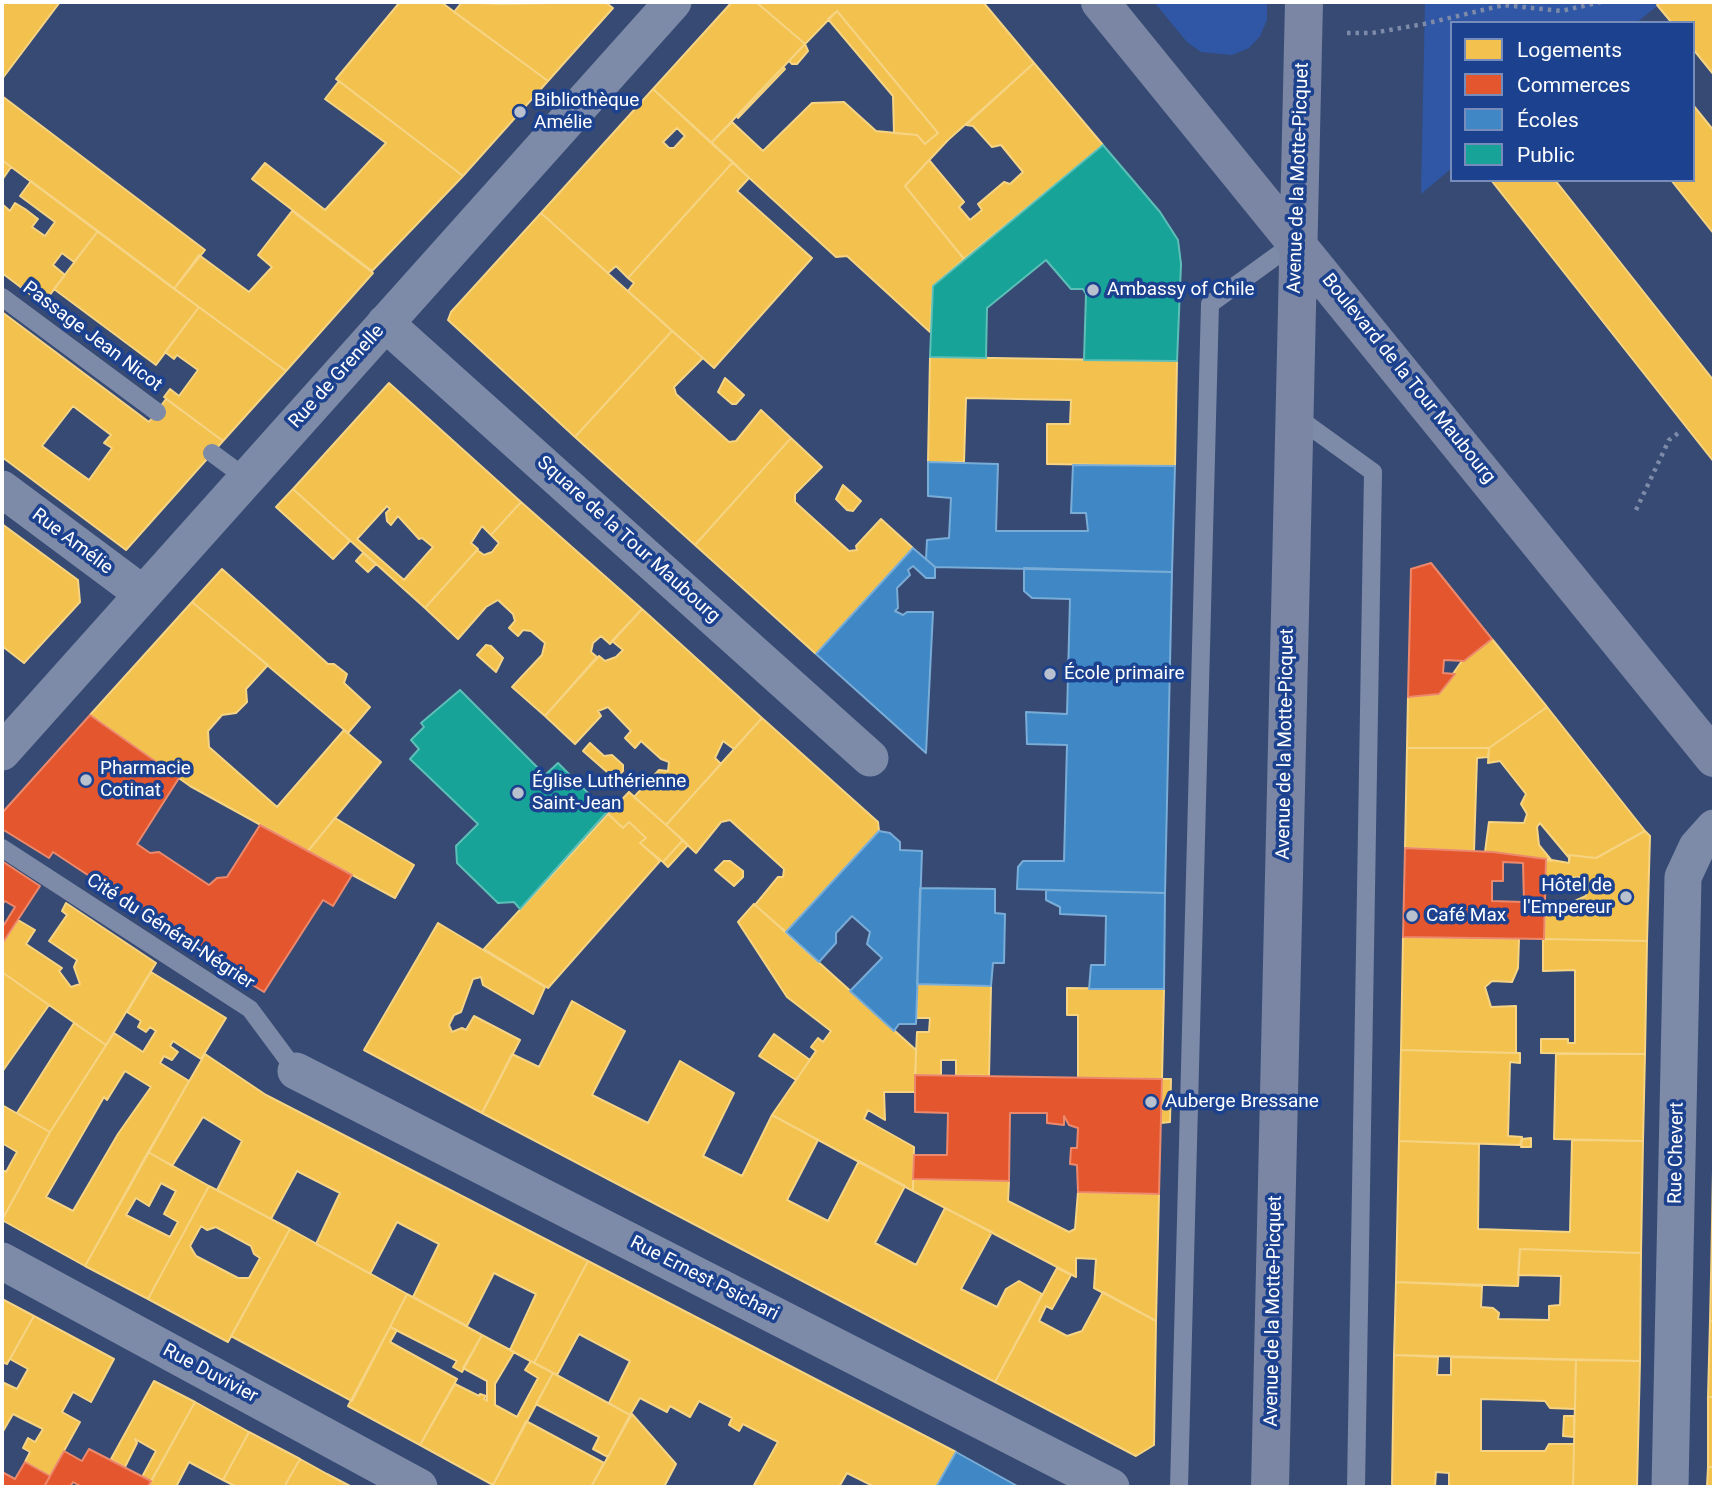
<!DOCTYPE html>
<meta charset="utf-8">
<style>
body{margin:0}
#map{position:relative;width:1716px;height:1489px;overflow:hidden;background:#364a74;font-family:Roboto,sans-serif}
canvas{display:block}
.frame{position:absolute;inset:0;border:4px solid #fff;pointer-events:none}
.legend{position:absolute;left:1450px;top:21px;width:245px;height:161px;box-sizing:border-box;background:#1b418f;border:2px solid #768dbc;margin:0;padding:9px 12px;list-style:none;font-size:21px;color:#fff}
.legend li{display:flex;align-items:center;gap:14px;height:35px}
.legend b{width:35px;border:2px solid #768dbc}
</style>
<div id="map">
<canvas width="1716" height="1489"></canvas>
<div class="frame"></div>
<ul class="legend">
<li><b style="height:19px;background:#f2c14e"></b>Logements</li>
<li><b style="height:19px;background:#e4572e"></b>Commerces</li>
<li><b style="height:19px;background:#3f88c5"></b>Écoles</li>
<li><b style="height:19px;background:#17a398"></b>Public</li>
</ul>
</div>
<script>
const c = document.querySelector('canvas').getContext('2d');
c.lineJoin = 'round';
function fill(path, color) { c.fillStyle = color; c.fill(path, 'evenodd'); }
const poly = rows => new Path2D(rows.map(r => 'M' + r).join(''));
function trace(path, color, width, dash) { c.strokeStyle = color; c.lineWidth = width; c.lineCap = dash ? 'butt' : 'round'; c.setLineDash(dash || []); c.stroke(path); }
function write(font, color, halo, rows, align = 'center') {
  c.font = font + ' Roboto,sans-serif'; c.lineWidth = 7; c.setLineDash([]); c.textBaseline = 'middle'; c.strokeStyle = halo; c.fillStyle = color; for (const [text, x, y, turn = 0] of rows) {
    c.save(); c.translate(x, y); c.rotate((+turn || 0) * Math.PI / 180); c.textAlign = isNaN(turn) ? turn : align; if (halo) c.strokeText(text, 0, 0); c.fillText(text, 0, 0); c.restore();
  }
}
fill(poly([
 [1154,2,1267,2,1267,20,1260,36,1249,48,1232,55,1201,52,1187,42],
 [1425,2,1662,2,1636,23,1452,23,1452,168,1421,194]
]), '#3057a5');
const homes = poly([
 [2,2,60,2,2,79,2,2],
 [400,2,441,2,548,81,463,176,336,79,400,2],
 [462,2,500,4,605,2,613,8,548,81,454,12,462,2],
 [732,2,756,2,805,44,711,143,653,89,732,2],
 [756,2,983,2,1034,63,948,140,905,186,964,259,933,286,930,332,847,256,836,257,711,143,732,122,763,151,812,103,844,102,876,131,917,135,925,144,938,133,837,11,805,44,756,2],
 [1662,2,1714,2,1714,75,1693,49,1693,23,1672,23,1657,5,1662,2],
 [837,11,938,133,925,144,917,135,894,133,893,96,828,19,837,11],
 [805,44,808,51,797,64,792,64,789,61,805,44],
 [1034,63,1103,145,964,259,905,186,929,160,964,202,959,207,970,220,982,210,978,204,1004,182,1010,184,1023,172,1001,145,992,147,973,126,966,125,1034,63],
 [783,67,785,69,738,118,737,116,783,67],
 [339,81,463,176,372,271,252,179,265,163,325,210,386,143,325,99,339,81],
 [653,89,733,162,628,278,616,266,608,273,541,213,653,89],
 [677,128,685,136,674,148,669,148,663,142,677,128],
 [2,96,205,250,174,289,2,160,2,96],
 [1693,105,1714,131,1714,234,1671,180,1693,180,1693,105],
 [2,160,11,167,2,180,2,160],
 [733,162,749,178,737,191,812,258,714,368,628,291,634,283,628,278,733,162],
 [1491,180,1555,180,1714,381,1714,462,1491,180],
 [31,181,98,231,74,262,62,253,53,265,65,275,43,304,2,273,2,204,10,211,15,203,25,209,38,219,32,227,45,236,55,222,20,196,31,181],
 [292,211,373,273,286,371,174,289,199,255,249,292,272,267,258,255,292,211],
 [541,213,672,331,575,437,448,320,451,312,541,213],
 [98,231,199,307,156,365,54,289,98,231],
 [199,307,286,371,223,441,164,397,170,389,179,396,198,370,177,355,174,359,165,352,199,307],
 [2,312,149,422,166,399,223,441,126,550,2,457,2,312],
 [73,406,111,435,104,443,112,448,89,480,42,446,73,406],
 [672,331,703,358,674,387,676,394,729,442,736,441,761,410,791,438,695,545,575,437,672,331],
 [930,357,1177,361,1175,466,1047,464,1047,424,1070,424,1071,400,966,398,964,462,928,462,930,357],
 [725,378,744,395,736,404,732,404,718,392,725,378],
 [389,383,521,502,491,535,482,526,471,543,478,549,425,608,293,489,389,383],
 [387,506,390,509,386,513,387,521,391,525,398,516,419,539,422,538,433,547,404,580,357,539,387,506],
 [791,438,822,467,795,494,795,502,849,551,857,550,856,546,881,519,913,548,816,654,695,545,791,438],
 [843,485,861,501,853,511,847,510,836,499,843,485],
 [293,489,350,541,333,559,276,507,293,489],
 [521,502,642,609,610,644,601,636,593,643,591,652,597,657,545,716,512,687,542,655,545,643,531,631,523,630,518,636,509,628,515,621,513,614,498,600,486,607,458,639,425,608,477,550,484,555,492,552,499,543,491,535,521,502],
 [2,524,78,580,80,602,24,663,2,646,2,524],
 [363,553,376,564,368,572,356,561,363,553],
 [222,569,328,664,334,664,347,674,344,683,370,707,348,733,192,602,222,569],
 [192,602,268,665,246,689,247,702,236,713,222,715,208,731,209,747,277,807,344,730,381,762,308,851,190,786,90,715,192,602],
 [642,609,762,718,734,749,723,741,715,758,721,764,666,825,634,797,659,770,668,771,669,762,661,759,641,741,635,748,625,738,631,731,608,707,598,711,601,716,575,744,545,716,599,656,605,661,616,657,623,650,612,641,642,609],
 [1492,639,1547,707,1489,748,1407,748,1408,697,1439,694,1464,658,1492,639],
 [486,645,491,646,503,658,496,672,477,655,486,645],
 [1547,707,1645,831,1596,858,1569,855,1570,859,1540,823,1537,827,1539,845,1552,861,1485,852,1489,822,1524,823,1527,814,1521,804,1526,794,1500,761,1488,763,1489,748,1547,707],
 [762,718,878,822,879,831,786,932,755,905,778,877,783,877,784,869,730,820,721,822,696,853,666,825,762,718],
 [590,743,604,756,612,755,623,765,623,771,615,779,583,751,590,743],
 [1407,748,1489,748,1488,757,1477,758,1474,851,1405,848,1407,748],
 [629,792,683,840,663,862,640,843,646,838,629,822,623,828,608,814,629,792],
 [608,814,623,828,629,822,646,838,640,843,660,861,548,988,484,949,608,814],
 [335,818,414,865,395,898,308,851,335,818],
 [1645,831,1650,836,1647,941,1544,939,1545,902,1570,903,1586,896,1587,877,1545,878,1546,859,1569,863,1569,855,1596,858,1645,831],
 [683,840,688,845,668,867,663,862,683,840],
 [724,861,730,861,743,871,743,877,734,886,715,870,724,861],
 [66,903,156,963,106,1045,2,972,2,944,18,920,35,930,26,944,62,968,59,971,71,987,80,984,74,967,77,960,49,941,67,915,62,911,66,903],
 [754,904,916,1050,915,1092,884,1092,885,1120,868,1110,864,1119,914,1147,913,1191,772,1115,816,1051,811,1047,818,1038,823,1042,831,1031,787,997,738,922,754,904],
 [438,923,545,987,533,1014,483,985,481,977,473,979,461,1012,454,1015,449,1025,452,1032,462,1028,466,1030,474,1016,520,1040,482,1113,364,1050,438,923],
 [1403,937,1519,939,1518,968,1512,982,1492,981,1485,987,1491,1007,1516,1006,1516,1053,1401,1050,1403,937],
 [1543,939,1647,941,1645,1054,1541,1053,1541,1039,1568,1039,1568,1043,1575,1043,1575,970,1543,971,1543,939],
 [2,972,49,1005,2,1072,2,972],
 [151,972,226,1018,201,1059,173,1041,170,1046,178,1052,172,1060,164,1056,160,1063,189,1081,85,1266,2,1220,50,1132,114,1033,143,1052,156,1031,150,1027,146,1032,138,1027,141,1021,127,1012,151,972],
 [125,1071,151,1087,118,1134,73,1211,46,1197,104,1097,107,1100,125,1071],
 [917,984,991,986,989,1076,956,1075,956,1060,941,1060,941,1075,915,1075,917,1032,929,1032,930,1018,917,1018,917,984],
 [1067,988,1164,989,1162,1079,1078,1078,1078,1015,1067,1015,1067,988],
 [572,1001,625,1031,592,1095,648,1123,680,1061,734,1093,703,1156,742,1176,772,1115,818,1140,787,1200,828,1221,859,1161,905,1186,875,1243,916,1265,945,1208,992,1232,961,1289,997,1307,1006,1289,1019,1281,1042,1294,995,1382,482,1113,512,1054,539,1067,572,1001],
 [74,1023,106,1045,50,1132,17,1113,74,1023],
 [774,1034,810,1060,796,1080,759,1056,774,1034],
 [1401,1050,1520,1053,1520,1063,1510,1062,1508,1136,1522,1137,1520,1145,1399,1141,1401,1050],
 [205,1054,266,1095,588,1261,534,1363,510,1350,536,1294,494,1273,467,1326,413,1297,439,1244,397,1222,370,1274,316,1244,340,1193,297,1171,271,1219,217,1190,242,1141,203,1117,172,1166,148,1152,205,1054],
 [1556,1054,1645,1054,1643,1141,1554,1139,1556,1054],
 [1162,1079,1171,1079,1170,1122,1161,1123,1162,1079],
 [2,1105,50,1132,2,1220,2,1170,6,1172,17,1152,2,1143,2,1105],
 [1714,1117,1714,1277,1711,1277,1714,1117],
 [1531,1138,1531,1147,1521,1147,1522,1139,1531,1138],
 [1572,1140,1643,1141,1641,1253,1520,1249,1518,1286,1396,1282,1399,1141,1479,1144,1478,1229,1570,1232,1572,1140],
 [148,1152,209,1186,148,1299,85,1266,148,1152],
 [161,1183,176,1191,164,1214,178,1222,170,1237,126,1215,136,1198,149,1206,161,1183],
 [913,1179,1009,1181,1008,1201,1069,1232,1075,1229,1078,1192,1159,1194,1156,1321,1094,1288,1096,1259,1076,1258,1076,1277,913,1191,913,1179],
 [209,1186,290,1229,228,1342,148,1299,209,1186],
 [201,1226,207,1230,216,1227,251,1246,254,1254,260,1258,249,1278,238,1278,196,1256,190,1246,201,1226],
 [290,1229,407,1294,352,1401,231,1336,290,1229],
 [1520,1249,1641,1253,1640,1361,1394,1355,1396,1282,1482,1286,1481,1307,1493,1308,1499,1313,1498,1319,1549,1320,1549,1306,1560,1305,1561,1276,1518,1275,1520,1249],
 [588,1261,956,1452,936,1487,875,1487,847,1473,839,1487,753,1487,778,1442,743,1424,739,1431,729,1425,732,1418,699,1401,690,1417,670,1406,667,1412,640,1398,630,1415,609,1403,630,1361,579,1334,557,1375,534,1363,588,1261],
 [1057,1268,1071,1275,1052,1309,1046,1306,1039,1321,1067,1336,1082,1331,1103,1292,1156,1321,1154,1445,1136,1456,995,1382,1057,1268],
 [1711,1277,1714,1277,1714,1321,1710,1321,1711,1277],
 [407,1294,482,1335,462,1372,453,1367,457,1361,390,1327,407,1294],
 [2,1299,34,1316,7,1364,2,1362,2,1299],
 [34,1316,114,1359,91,1402,73,1392,62,1412,80,1422,50,1476,25,1462,30,1452,23,1448,28,1438,35,1442,43,1429,13,1414,2,1433,2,1382,17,1389,28,1369,10,1359,34,1316],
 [1710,1321,1714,1321,1714,1397,1708,1397,1710,1321],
 [390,1327,397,1330,390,1342,457,1379,420,1445,348,1406,390,1327],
 [482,1335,514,1352,495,1384,495,1405,517,1417,538,1378,525,1370,531,1361,553,1373,493,1485,420,1445,455,1384,479,1396,480,1394,486,1396,484,1399,487,1401,487,1381,463,1368,482,1335],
 [1394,1355,1438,1357,1437,1375,1451,1375,1451,1357,1576,1360,1575,1409,1550,1408,1545,1401,1481,1399,1481,1451,1545,1451,1549,1444,1574,1444,1573,1487,1449,1487,1449,1473,1436,1472,1435,1487,1392,1487,1394,1355],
 [1576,1360,1640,1361,1637,1487,1573,1487,1576,1360],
 [553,1373,630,1415,608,1457,593,1449,599,1437,536,1404,553,1373],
 [154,1381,195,1402,151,1481,142,1477,156,1451,135,1439,137,1443,125,1467,111,1459,154,1381],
 [1708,1397,1714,1397,1714,1467,1708,1467,1708,1397],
 [195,1402,249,1432,223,1480,189,1462,176,1487,148,1487,195,1402],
 [632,1414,676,1464,664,1487,591,1487,632,1414],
 [1564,1416,1574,1416,1574,1437,1563,1436,1564,1416],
 [526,1421,604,1463,591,1487,498,1487,493,1485,526,1421],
 [249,1432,300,1459,284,1487,237,1487,223,1480,249,1432],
 [300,1459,327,1474,352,1487,284,1487,300,1459],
 [1708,1467,1714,1467,1714,1487,1707,1487,1708,1467]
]);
fill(homes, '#f2c14e');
trace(homes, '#f6d483', 2);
const shops = poly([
 [1431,563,1492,639,1464,661,1444,660,1443,673,1455,674,1439,694,1408,697,1411,569,1431,563],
 [90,715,179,778,137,844,150,853,159,852,209,885,217,878,227,877,260,825,352,875,333,906,323,900,264,992,178,939,180,936,53,852,49,858,2,829,2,813,90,715],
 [1405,848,1493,852,1546,859,1544,939,1403,937,1405,848],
 [1503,862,1523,863,1524,902,1492,901,1492,881,1503,881,1503,862],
 [2,861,40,886,2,944,2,928,15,907,5,901,2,905,2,861],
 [915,1075,1162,1079,1159,1194,1078,1192,1077,1165,1070,1164,1071,1148,1077,1148,1078,1128,1069,1125,1064,1116,1064,1125,1047,1123,1047,1113,1010,1113,1009,1181,913,1179,914,1155,947,1155,948,1113,915,1112,915,1075],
 [89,1449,151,1481,148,1487,82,1487,73,1482,70,1487,44,1487,64,1451,82,1461,89,1449],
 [25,1462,50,1476,44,1487,2,1487,2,1472,15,1479,25,1462]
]);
fill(shops, '#e4572e');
trace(shops, '#ec896d', 2);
const schools = poly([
 [928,462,998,464,996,531,1088,531,1086,513,1071,513,1073,465,1175,466,1172,572,935,567,926,559,927,540,949,538,951,498,928,496,928,462],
 [913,548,935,567,935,578,926,578,913,566,908,570,910,575,897,588,898,608,895,611,903,615,907,612,933,612,926,753,816,654,913,548],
 [1024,568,1172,572,1165,893,1017,889,1018,867,1023,861,1064,861,1067,745,1027,744,1026,712,1067,714,1070,599,1032,598,1024,591,1024,568],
 [879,831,890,833,900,842,900,850,922,851,916,1024,899,1024,894,1031,850,991,882,958,867,944,870,932,852,916,836,933,836,943,819,962,786,932,879,831],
 [920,888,995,889,995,913,1005,914,1004,963,993,963,991,986,917,984,920,888],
 [1046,890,1165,893,1164,989,1089,989,1091,965,1105,965,1106,916,1060,914,1060,907,1046,900,1046,890],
 [956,1452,1019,1487,936,1487,956,1452]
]);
fill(schools, '#3f88c5');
trace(schools, '#79acd6', 2);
const public = poly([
 [1103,145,1160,212,1178,240,1181,264,1177,361,1084,360,1086,294,1083,289,1071,289,1046,260,987,308,986,358,930,357,933,286,1103,145],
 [460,690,545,775,558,763,607,812,520,909,514,902,498,903,457,863,456,846,478,824,410,759,419,749,411,740,424,727,421,723,460,690]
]);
fill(public, '#17a398');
trace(public, '#5dbfb7', 2);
trace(poly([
 [1347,33,1372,33,1424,24,1504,5,1561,11,1601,2],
 [1636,510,1669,440,1681,431]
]), '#7d8ba8', 4.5, [3.5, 5]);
trace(poly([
 [2,297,157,412],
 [1294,415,1373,472,1356,1487],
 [212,453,246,478],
 [2,848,250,1009,296,1071],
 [1179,1487,1210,304,1297,241]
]), '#7d8ba8', 18);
trace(poly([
 [385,323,870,758],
 [2,489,143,594],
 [2,752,673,2],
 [296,1071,1111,1487],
 [2,1261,419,1487],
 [1670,1487,1683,877,1697,847,1714,828]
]), '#7d8ba8', 37);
trace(poly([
 [1100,2,1714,758],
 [1270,1487,1304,2]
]), '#7a86a4', 38);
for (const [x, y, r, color] of [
 [520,112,7,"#b9c0ce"],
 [1093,290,7,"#b9c0ce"],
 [1050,674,7,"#b9c0ce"],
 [86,780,7,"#b9c0ce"],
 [518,793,7,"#b9c0ce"],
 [1626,897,7,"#b9c0ce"],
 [1412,916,7,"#b9c0ce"],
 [1151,1102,7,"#b9c0ce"]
]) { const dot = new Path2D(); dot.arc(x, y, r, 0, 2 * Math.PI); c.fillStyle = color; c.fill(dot); trace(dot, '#1b418f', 2.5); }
write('19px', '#fff', '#1b418f', [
 ["Bibliothèque",534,101],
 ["Amélie",534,123],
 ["Ambassy of Chile",1107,290],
 ["École primaire",1064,674],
 ["Pharmacie",100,769],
 ["Cotinat",100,791],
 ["Église Luthérienne",532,782],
 ["Saint-Jean",532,804],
 ["Hôtel de",1612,886,"right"],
 ["l'Empereur",1612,908,"right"],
 ["Café Max",1426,916],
 ["Auberge Bressane",1165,1102]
], 'left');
write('19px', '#fff', '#1b418f', [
 ["Avenue de la Motte-Picquet",1299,178,-88],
 ["Passage Jean Nicot",92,337,37],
 ["Rue de Grenelle",337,377,-48],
 ["Boulevard de la Tour Maubourg",1408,379,51],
 ["Square de la Tour Maubourg",628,540,42],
 ["Rue Amélie",72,542,37],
 ["Avenue de la Motte-Picquet",1286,744,-89],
 ["Cité du Général-Négrier",170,932,33],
 ["Rue Chevert",1677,1153,-89],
 ["Rue Ernest Psichari",704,1279,27],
 ["Avenue de la Motte-Picquet",1274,1311,-89],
 ["Rue Duvivier",210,1374,28]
]);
</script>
